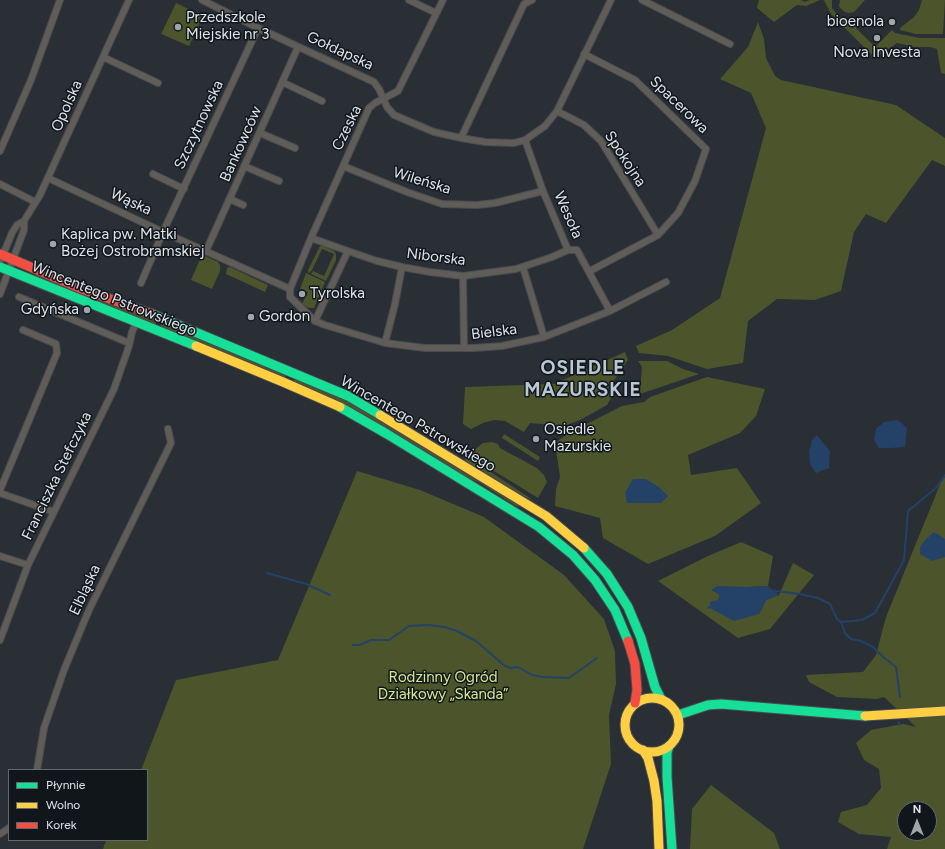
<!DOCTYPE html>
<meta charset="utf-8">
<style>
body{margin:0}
#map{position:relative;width:945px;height:849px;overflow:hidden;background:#292f35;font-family:Figtree,sans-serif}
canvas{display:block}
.legend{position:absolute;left:8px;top:769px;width:140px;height:72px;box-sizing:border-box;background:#11161b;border:1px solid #63696f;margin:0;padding:5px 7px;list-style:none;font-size:12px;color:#dee5ec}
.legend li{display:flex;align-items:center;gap:8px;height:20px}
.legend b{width:20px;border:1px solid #63696f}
.north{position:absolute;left:897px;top:801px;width:40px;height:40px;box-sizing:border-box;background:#11161b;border:1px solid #63696f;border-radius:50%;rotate:0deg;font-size:11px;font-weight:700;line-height:16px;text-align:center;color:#dee5ec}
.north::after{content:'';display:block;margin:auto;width:14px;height:18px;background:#9fa5ac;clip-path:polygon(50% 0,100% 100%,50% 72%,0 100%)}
</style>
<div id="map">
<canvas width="945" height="849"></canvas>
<ul class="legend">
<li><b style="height:5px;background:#16e098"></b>Płynnie</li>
<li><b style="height:5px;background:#ffcf43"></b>Wolno</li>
<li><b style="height:5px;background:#f24e42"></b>Korek</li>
</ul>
<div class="north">N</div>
</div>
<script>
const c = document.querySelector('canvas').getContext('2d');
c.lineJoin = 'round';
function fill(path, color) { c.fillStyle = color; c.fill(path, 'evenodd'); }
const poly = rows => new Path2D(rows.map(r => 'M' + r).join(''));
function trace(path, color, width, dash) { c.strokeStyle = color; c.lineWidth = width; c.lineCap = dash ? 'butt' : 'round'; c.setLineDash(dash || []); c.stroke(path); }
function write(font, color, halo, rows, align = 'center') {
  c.font = font + ' Figtree,sans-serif'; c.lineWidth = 3; c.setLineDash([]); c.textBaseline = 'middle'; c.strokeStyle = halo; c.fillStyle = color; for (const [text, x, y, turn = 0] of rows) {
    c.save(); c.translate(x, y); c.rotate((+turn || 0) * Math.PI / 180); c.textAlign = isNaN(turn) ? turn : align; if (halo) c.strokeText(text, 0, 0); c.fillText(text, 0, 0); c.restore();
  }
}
fill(poly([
 [759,0,801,0,805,2,810,0,820,0,806,6,797,5,774,22,757,8],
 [824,0,832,0,832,8,838,16,851,21,855,24,857,26,856,28,875,47,892,30,895,33,920,38,945,38,945,74,941,73,937,49,930,47,915,47,897,43,880,55,871,54,831,14],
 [840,0,865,0,854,12,849,13,845,12,841,9,839,6],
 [922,0,945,0,943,34,916,34,900,30,900,28,914,17,919,10],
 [176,3,203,16,189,46,161,34],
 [758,22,764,39,766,58,775,76,781,80,896,105,945,138,945,166,932,160,886,223,866,214,854,232,841,291,815,300,777,299,748,321,743,363,707,369,668,356,639,353,636,346,672,330,720,298,766,128,751,93,720,79,748,47],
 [320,246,323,246,334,251,336,254,336,260,326,281,311,274,313,271,324,276,334,254,322,249,312,270,309,273,308,272,308,270],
 [205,256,218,262,220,265,220,271,212,289,191,280,201,257],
 [230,267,268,285,265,292,226,274,227,268],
 [306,273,325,282,314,308,309,308,302,304,308,292,300,289],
 [35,275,72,290,97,297,156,322,156,326,34,277],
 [161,323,286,374,285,378,160,328],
 [625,352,628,360,608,389,613,395,607,405,580,420,564,426,530,423,524,432,505,421,494,420,483,423,471,429,463,424,465,387,554,384],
 [638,361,667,361,683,369,699,374,640,394,642,367],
 [295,377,345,399,520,505,519,507,516,506,480,483,464,476,394,433,347,407,293,381],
 [707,377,765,389,756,416,740,433,688,455,691,475,737,468,761,503,715,536,648,564,603,538,600,518,555,506,556,489,560,477,555,443,567,434,622,406,644,402,650,397],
 [504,434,540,457,538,461,502,438],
 [492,442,498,444,500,448,537,468,544,475,547,482,538,498,473,458,469,454,483,443],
 [465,457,468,457,533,500,517,494,465,461],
 [357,471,420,490,484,517,564,575,604,619,615,651,616,684,609,715,611,764,583,849,103,849,106,840,147,840,147,770,141,770,176,680,278,660],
 [945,477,945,849,887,849,891,837,859,834,838,822,841,812,867,805,881,788,879,769,864,760,856,743,871,730,903,724,916,727,884,697,877,699,837,697,809,682,806,675,863,672,876,655,886,617,941,482],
 [905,809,929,809,929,833,905,833],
 [741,542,773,556,768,586,712,589,720,595,718,600,759,614,766,600,779,595,793,563,814,575,770,629,738,638,658,581,708,556],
 [711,785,774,833,780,849,690,849,692,809]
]), '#4c542b');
fill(poly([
 [898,420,907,428,905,447,891,448,879,448,874,440,876,429,884,422],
 [817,435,830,451,829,468,816,473,810,464,809,451,812,440],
 [633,479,646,479,660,488,668,496,661,503,627,503,625,493],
 [934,532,945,539,945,557,932,561,920,554,920,547,925,540],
 [717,586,745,587,768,586,779,595,766,600,759,614,734,621,710,608,710,602,718,600,720,595,711,590]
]), '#244267');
trace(poly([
 [267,573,306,584,330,595],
 [775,591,800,594,818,598,830,604,837,619,841,622,862,620,875,613,904,560,908,511,936,488,945,475],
 [708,608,710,607],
 [841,622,845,633,851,639,861,641,873,647,882,656,896,667,900,697],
 [353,645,360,645,371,640,389,640,409,626,428,625,445,627,457,631,476,641,505,666,511,668,518,667,532,675,542,677,569,678,597,658],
 [899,722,899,725]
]), '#244267', 2);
const street = poly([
 [202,0,258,28,374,82,379,89,387,107,394,115,434,132,461,138,485,142,514,143,525,140,545,126,557,111,611,0],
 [409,0,436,13],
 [642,0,730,44],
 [584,54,635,80,706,149,695,181,678,213,658,235,590,271],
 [103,57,158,83],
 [282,82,322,101],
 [557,111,584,125,601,141,658,235],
 [260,133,295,148],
 [461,138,524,4,532,0],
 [525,140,543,191,568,250,577,250,610,311],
 [0,151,31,80,60,0],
 [244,166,279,181],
 [343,166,407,192,442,204,477,205,495,203,543,191],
 [153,174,184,189],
 [48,178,163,232,290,289],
 [0,184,35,202],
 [230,199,243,205],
 [311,238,348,251,315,321,290,297,290,289,311,238,369,108,375,103,398,91,443,0],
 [206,251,298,47],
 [348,251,377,261,402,267,430,272,463,276,516,269,552,257,568,250],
 [0,262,12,233,17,225,24,221],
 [523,267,544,337],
 [463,276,464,348],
 [141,283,163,232,258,28],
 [0,294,24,230,24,221,40,195,129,0],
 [19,297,129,343],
 [315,321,325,325,385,343,425,348,474,348,502,346,544,337,610,311,666,282],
 [385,343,395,304,402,267],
 [0,490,57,353,56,344,23,330],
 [0,493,54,512],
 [0,556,28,565],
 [0,640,28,565,114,389,129,346,132,332,136,323],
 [37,770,44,728,64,670,89,610,171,443,168,429],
 [0,834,9,828]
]);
const fast = poly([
 [0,267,196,346],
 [152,314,348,396,380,415],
 [340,407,387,434,539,527,573,555,595,580,615,610,628,641],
 [584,548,607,574,628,607,641,638,655,687,661,699],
 [678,715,708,705,721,704,865,716],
 [669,746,667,753,667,777,672,849]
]);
const slow = poly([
 [196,346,283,382,340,407],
 [380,415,546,516,584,548],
 '625 725a27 27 0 1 1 54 0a27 27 0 1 1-54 0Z',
 [865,716,945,711],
 [643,750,648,758,654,781,657,801,659,849]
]);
const jam = poly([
 [0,254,82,289,152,314],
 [628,641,635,664,637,690,635,703]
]);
trace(street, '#474c51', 8);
trace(fast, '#474c51', 11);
trace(slow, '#474c51', 11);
trace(jam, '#474c51', 11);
trace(street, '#605c58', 6);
trace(fast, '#16e098', 9);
trace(slow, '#ffcf43', 9);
trace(jam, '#f24e42', 9);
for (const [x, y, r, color] of [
 [892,22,4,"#9fa5ac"],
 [178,27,4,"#9fa5ac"],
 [877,38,4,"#9fa5ac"],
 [53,244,4,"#9fa5ac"],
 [302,294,4,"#9fa5ac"],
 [87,310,4,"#9fa5ac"],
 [251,317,4,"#9fa5ac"],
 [536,439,4,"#9fa5ac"]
]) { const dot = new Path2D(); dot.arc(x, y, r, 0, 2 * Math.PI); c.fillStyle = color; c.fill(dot); trace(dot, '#11161b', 1.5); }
write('15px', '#dee5ec', '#11161b', [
 ["Przedszkole",186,18],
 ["Miejskie nr 3",186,35],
 ["bioenola",884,22,"right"],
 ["Nova Investa",877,53,"center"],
 ["Kaplica pw. Matki",61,235],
 ["Bożej Ostrobramskiej",61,252],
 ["Tyrolska",310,294],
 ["Gdyńska",79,310,"right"],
 ["Gordon",259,317],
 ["Osiedle",544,430],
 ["Mazurskie",544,447]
], 'left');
write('15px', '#dee5ec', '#11161b', [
 ["Gołdapska",340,51,25],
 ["Spacerowa",679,105,44],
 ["Opolska",67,106,-66],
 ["Szczytnowska",199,125,-65],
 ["Czeska",347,128,-64],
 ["Bankowców",241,144,-66],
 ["Spokojna",625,159,57],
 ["Wileńska",422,181,17],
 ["Wąska",131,202,25],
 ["Wesoła",568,215,66],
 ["Niborska",436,257,7],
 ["Wincentego Pstrowskiego",114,299,22],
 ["Bielska",494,332,-7],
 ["Wincentego Pstrowskiego",418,424,30],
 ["Franciszka Stefczyka",57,476,-64],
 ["Elbląska",85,590,-65]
]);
write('15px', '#d8e893', '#11161b', [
 ["Rodzinny Ogród",443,678],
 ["Działkowy „Skanda”",443,695]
]);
c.letterSpacing = '1px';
write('bold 19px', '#b9c7d5', '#11161b', [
 ["OSIEDLE",583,368],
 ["MAZURSKIE",583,390]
]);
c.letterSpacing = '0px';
</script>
